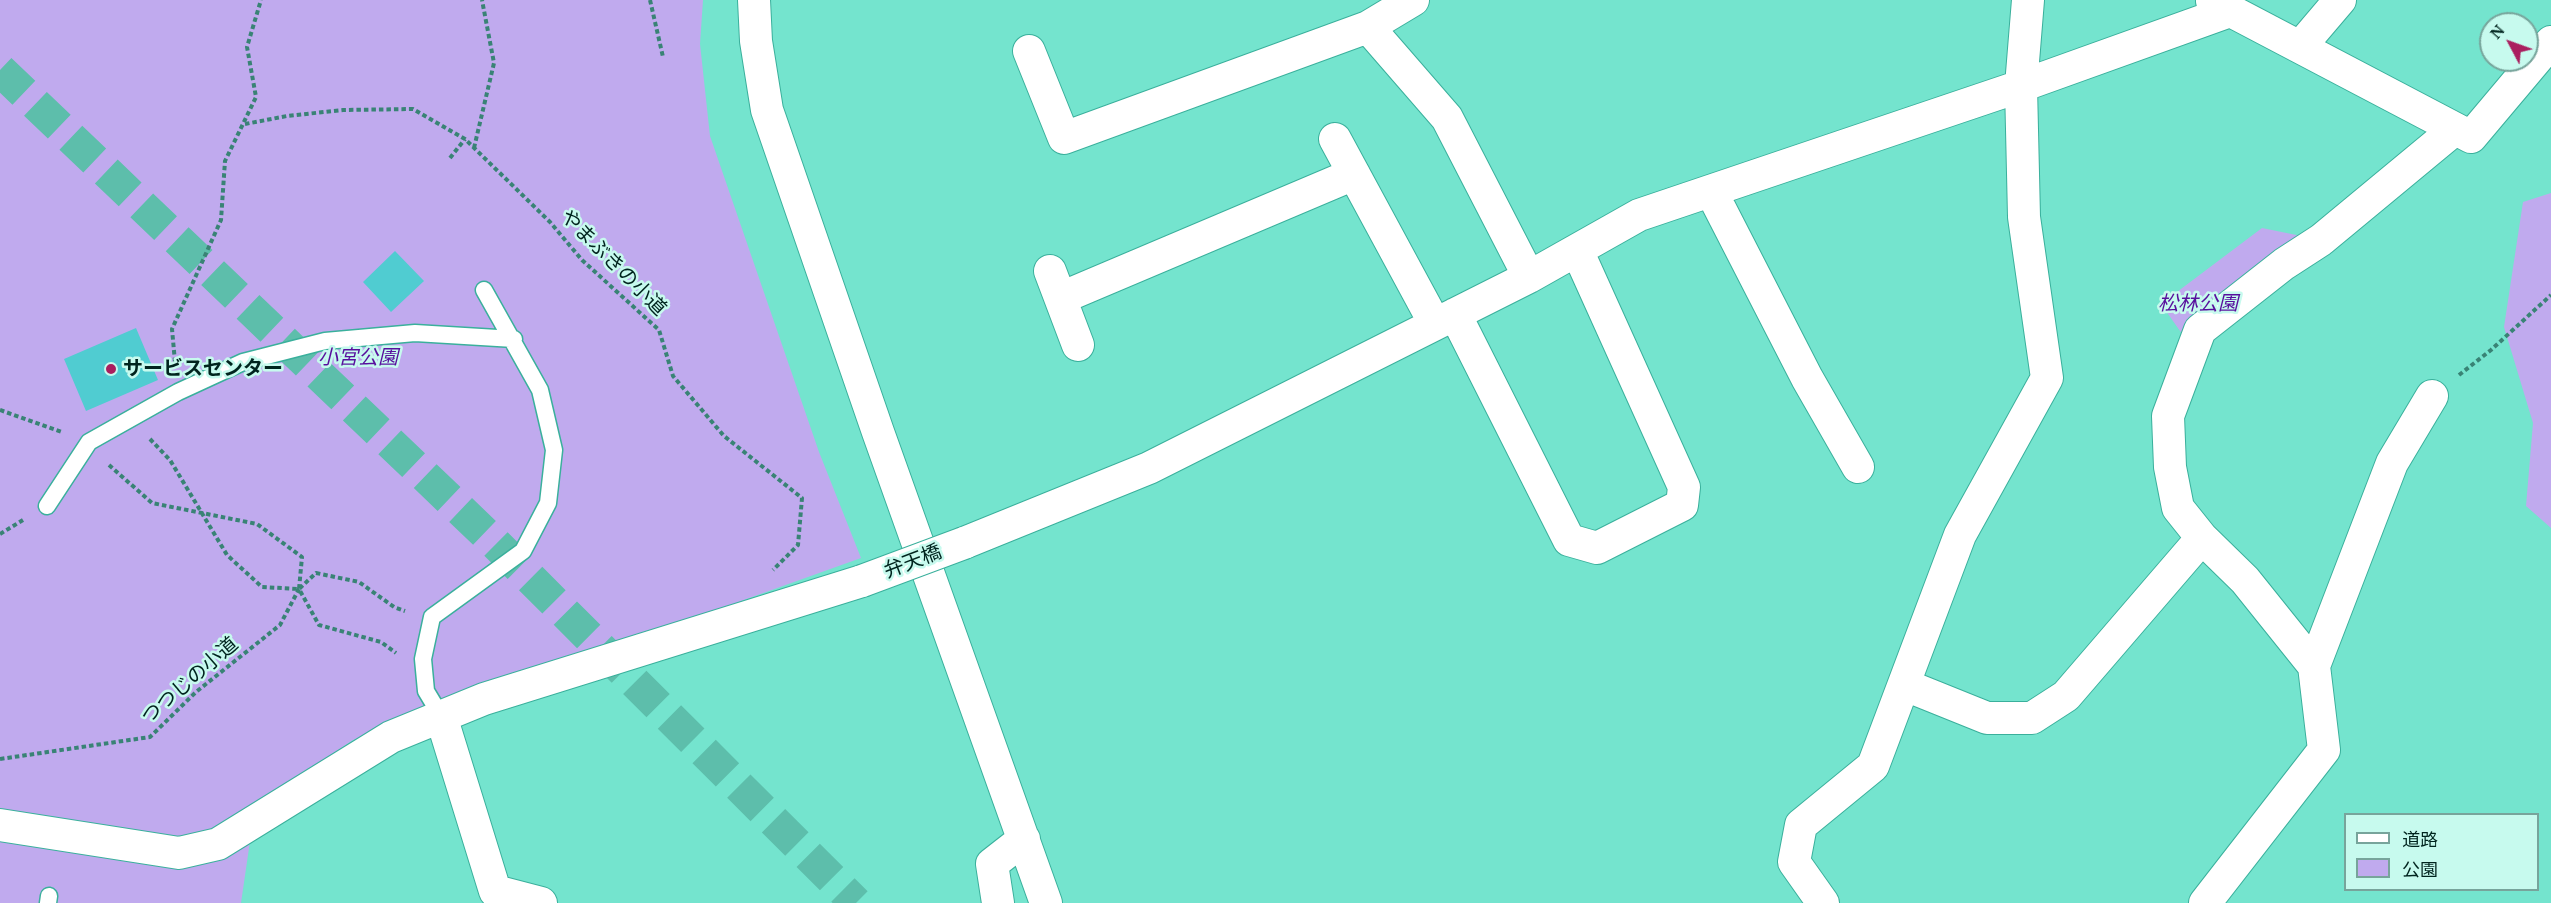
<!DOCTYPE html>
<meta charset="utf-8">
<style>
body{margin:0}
#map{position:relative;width:2551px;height:903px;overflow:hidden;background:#74e4ce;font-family:"PT Serif","Noto Sans JP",serif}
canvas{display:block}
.legend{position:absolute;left:2344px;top:813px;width:195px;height:78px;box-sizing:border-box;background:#c7faee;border:2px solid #77a49b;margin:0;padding:8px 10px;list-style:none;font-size:18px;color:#00241e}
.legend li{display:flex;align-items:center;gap:12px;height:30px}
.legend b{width:30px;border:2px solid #77a49b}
.north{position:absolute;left:2479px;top:12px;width:60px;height:60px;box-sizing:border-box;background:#c7faee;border:2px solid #77a49b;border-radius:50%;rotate:311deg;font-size:16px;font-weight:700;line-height:24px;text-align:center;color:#00241e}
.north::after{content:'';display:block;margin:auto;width:21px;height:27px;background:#aa1e5f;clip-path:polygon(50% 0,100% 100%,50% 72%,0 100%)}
</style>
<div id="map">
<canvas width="2551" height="903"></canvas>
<ul class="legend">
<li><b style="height:8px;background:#fff"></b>道路</li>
<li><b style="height:16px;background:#c0aaee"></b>公園</li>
</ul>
<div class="north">N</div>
</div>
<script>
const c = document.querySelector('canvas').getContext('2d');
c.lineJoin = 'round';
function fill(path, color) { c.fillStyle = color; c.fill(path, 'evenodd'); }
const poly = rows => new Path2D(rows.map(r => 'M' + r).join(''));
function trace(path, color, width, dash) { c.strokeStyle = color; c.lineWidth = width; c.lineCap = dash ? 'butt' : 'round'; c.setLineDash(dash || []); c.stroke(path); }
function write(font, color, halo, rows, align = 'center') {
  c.font = font + ' "PT Serif","Noto Sans JP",serif'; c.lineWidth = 5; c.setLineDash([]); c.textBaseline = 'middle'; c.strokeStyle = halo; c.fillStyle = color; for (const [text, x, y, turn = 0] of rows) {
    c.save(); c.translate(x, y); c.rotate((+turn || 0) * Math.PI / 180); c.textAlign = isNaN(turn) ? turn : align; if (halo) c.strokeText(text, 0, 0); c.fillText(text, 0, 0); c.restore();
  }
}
fill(poly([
 [0,0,703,0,700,44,710,136,819,452,861,558,353,740,255,807,241,903,0,903],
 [2551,193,2551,528,2526,506,2533,423,2504,327,2523,202],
 [2262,228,2321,240,2192,348,2161,304]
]), '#c0aaee');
fill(poly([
 [395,251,424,281,391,312,363,282],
 [136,328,158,380,86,411,64,359]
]), '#50ccd1');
trace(poly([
 [0,70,492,540,856,903]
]), '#5dbeab', 33, [33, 16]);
const lane = poly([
 [47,506,89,442,178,392,243,362,325,341,415,333,514,339],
 [441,716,426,691,423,659,432,617,523,551,548,503,554,450,540,390,484,290],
 [48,903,49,896]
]);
const street = poly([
 [754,0,756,41,767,110,878,432,1046,903],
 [2212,1,2471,137,2551,42],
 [1368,27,1413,0],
 [2300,47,2340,0],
 [1029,51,1064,138,1368,27,1447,118,1529,277],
 [1335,139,1435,324],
 [1711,191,1807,378,1858,467],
 [1050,271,1078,345],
 [1061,298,1354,174],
 [1455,314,1569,540,1597,548,1682,505,1684,487,1577,250],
 [964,543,1149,468,1529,277,1639,215,2021,86,2230,11],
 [2314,666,2392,463,2432,396],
 [1905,685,1987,718,2032,718,2066,696,2202,538],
 [441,716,495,891,541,903],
 [0,825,179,853,218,844,391,737,484,699,862,581],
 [998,903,992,864,1024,839],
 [1823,903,1794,862,1801,825,1873,766,1960,535,2047,378,2024,217,2021,86,2028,0],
 [2205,903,2324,750,2314,666,2245,580,2202,538,2178,508,2170,467,2168,416,2200,330,2284,264,2321,240,2455,129]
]);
trace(lane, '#3ab09c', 19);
trace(street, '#3ab09c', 34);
trace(poly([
 [650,0,663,57],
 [245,124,287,116,343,110,413,109,465,139,550,222,582,260,659,330,673,376,724,436,802,498,798,545,773,570],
 [474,148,494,63,482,0],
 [450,158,465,139],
 [175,362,172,329,221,220,225,161,256,97,247,47,261,0],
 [2459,375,2491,350,2551,295],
 [0,410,62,432],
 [150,439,170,460,227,555,262,587,299,589,316,573,359,582,394,607,405,611],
 [109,465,152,503,257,524,302,557,299,589,319,625,381,642,396,653],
 [0,534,23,520],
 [0,759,150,737,196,692,280,625,299,589]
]), '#398375', 4, [4.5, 3]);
trace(lane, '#fff', 16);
trace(street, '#fff', 32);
const streetBridge = poly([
 [862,581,964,543]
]);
trace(streetBridge, '#3ab09c', 34, []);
trace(streetBridge, '#fff', 32);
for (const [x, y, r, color] of [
 [111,369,6,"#aa1e5f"]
]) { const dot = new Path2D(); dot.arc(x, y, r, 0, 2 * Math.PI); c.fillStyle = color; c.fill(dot); trace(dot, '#c7faee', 2); }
write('20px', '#00241e', '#c7faee', [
 ["やまぶきの小道",613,263,45],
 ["弁天橋",913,562,-21],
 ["つつじの小道",190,681,-41]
]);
write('italic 20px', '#580f9d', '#c7faee', [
 ["松林公園",2198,304],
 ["小宮公園",358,358]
]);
write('bold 20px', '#00241e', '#c7faee', [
 ["サービスセンター",123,369]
], 'left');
</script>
